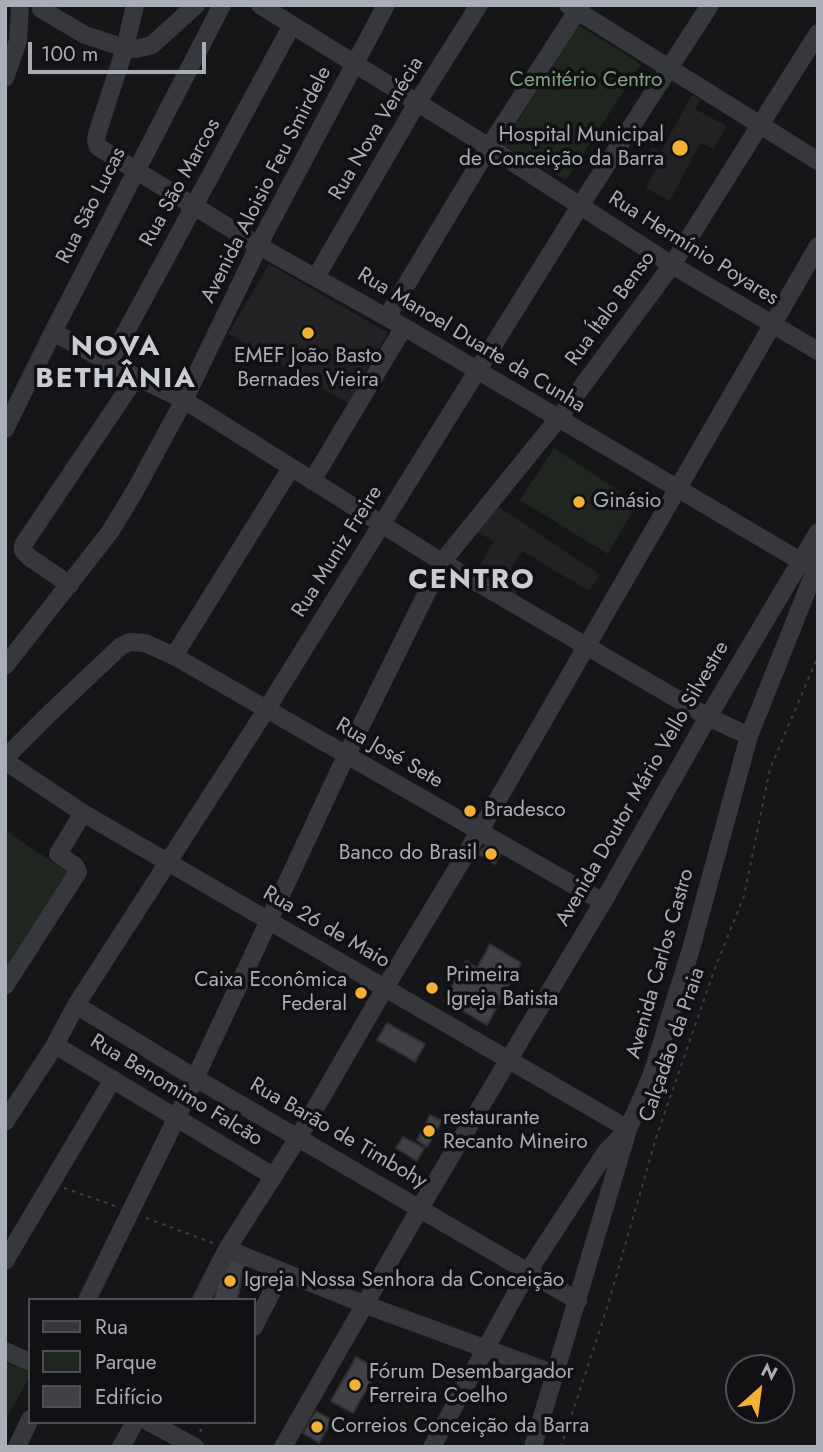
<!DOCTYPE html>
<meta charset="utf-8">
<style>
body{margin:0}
#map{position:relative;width:823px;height:1452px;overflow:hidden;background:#161618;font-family:Jost,sans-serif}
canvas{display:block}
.frame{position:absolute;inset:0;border:7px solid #a8adb8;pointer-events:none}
.legend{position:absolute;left:28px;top:1298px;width:228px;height:126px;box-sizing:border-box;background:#111113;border:2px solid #4d4f55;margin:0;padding:9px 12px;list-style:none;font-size:21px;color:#a8adb8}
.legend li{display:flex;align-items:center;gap:14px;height:35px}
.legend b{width:35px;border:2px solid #4d4f55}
.north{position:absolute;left:725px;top:1354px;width:70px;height:70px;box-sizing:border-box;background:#111113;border:2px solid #4d4f55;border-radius:50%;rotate:28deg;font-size:19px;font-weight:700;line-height:28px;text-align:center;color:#a8adb8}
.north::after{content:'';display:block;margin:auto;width:24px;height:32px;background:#f2b134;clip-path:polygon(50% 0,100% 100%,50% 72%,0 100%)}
.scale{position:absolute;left:28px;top:42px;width:178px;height:32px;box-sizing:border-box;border:4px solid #a8adb8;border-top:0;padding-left:9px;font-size:21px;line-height:24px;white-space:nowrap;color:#a8adb8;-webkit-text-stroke:5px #111113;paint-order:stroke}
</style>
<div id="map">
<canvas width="823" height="1452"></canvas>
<div class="frame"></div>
<ul class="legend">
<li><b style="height:9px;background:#37383d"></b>Rua</li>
<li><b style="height:19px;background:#1e261f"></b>Parque</li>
<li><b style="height:19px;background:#404145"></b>Edifício</li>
</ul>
<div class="north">N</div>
<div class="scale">100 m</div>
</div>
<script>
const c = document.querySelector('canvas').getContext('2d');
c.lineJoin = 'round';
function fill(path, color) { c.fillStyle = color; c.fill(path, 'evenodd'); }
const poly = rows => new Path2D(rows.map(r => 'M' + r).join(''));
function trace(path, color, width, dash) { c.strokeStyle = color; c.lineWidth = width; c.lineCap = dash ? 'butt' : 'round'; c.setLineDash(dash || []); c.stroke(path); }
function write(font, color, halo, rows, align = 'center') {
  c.font = font + ' Jost,sans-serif'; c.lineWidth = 7; c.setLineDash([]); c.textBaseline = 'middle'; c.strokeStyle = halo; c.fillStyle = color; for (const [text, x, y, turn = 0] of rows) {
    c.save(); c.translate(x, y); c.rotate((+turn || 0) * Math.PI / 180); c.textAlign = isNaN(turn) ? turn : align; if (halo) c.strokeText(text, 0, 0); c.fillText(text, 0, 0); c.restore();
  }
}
fill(poly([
 [692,95,700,99,695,109,727,126,713,149,701,143,669,201,646,188,656,169,644,162,652,147,661,151],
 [269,264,388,333,348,403,228,334],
 [492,502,600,575,589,591,522,551,511,568,526,578,515,596,476,571,494,542,474,529]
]), '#222225');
fill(poly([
 [577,24,641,64,566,180,503,145],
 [554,448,637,503,608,554,520,500],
 [5,830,70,874,5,976],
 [5,1362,30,1372,30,1376,5,1421]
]), '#1e261f');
const building = poly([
 [487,845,496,851,492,857,481,850,487,845],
 [481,850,492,857,496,851,501,853,495,864,478,854,481,850],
 [490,944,521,963,487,1025,444,1000,466,961,477,968,490,944],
 [387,1023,425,1044,415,1062,377,1040,387,1023],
 [430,1115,442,1121,427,1147,417,1140,430,1115],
 [403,1137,424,1148,417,1161,396,1148,403,1137],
 [223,1258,245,1263,237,1300,214,1300,223,1258],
 [356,1357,378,1369,353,1413,331,1401,356,1357],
 [316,1411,332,1420,319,1443,303,1433,316,1411]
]);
fill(building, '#404145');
trace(building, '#303034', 2);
trace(poly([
 [64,1188,115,1206],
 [146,1218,213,1243],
 [200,1432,205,1422],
 [561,1447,607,1308,656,1138,715,968,744,896,770,769,818,656]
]), '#3d3f44', 2, [3.5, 5]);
trace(poly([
 [135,5,125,48,97,134,96,141,98,147,259,246,404,327,814,569],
 [260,5,489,147,672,265,818,351],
 [568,5,818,161],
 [41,9,85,35,125,48,136,49,152,45,196,5],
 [5,78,18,41,20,5],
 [316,277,417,103,479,5],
 [387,317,489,147,581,5],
 [53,332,136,377,184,400,442,562,708,717,749,736],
 [109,363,292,25],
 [5,429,53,332,222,5],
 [312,481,404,327],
 [70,585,29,557,23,551,23,545,136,377],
 [174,656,291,468],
 [5,666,110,532,136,489,184,400,267,229,386,5],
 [5,758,50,713,121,646,130,642,145,643,174,656,603,902],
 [5,761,83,813,628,1129],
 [5,986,78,872,75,866,58,854,83,813],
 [76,1005,195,1078,578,1301],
 [55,1045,273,1176],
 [5,1122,55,1045,76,1005,266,710,580,206,710,5],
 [227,1249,366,1305,555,1374],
 [5,1261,113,1079],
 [87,1300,177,1117,346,756,442,562,558,419,672,265,818,33],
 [201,1300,227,1249,298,1138,385,988,479,832,818,246],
 [254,1327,282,1272],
 [5,1351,30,1362],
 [149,1422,195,1447],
 [17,1447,30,1419],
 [121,1447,135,1422],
 [283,1447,420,1208,603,902,708,717,818,532],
 [432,1447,527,1273,606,1152,628,1129,651,1077,691,949,749,736,818,563],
 [533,1447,627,1133]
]), '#37383d', 18);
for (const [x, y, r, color] of [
 [680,148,9,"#f2b134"],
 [308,333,7,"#f2b134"],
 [579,502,7,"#f2b134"],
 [470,811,7,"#f2b134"],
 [491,854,7,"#f2b134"],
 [432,988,7,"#f2b134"],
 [361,993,7,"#f2b134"],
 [429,1131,7,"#f2b134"],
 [230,1281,7,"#f2b134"],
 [355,1385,7,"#f2b134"],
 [317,1427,7,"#f2b134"]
]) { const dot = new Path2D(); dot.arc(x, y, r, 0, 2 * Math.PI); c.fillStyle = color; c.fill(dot); trace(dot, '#111113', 2.5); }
write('21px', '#7fa381', '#111113', [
 ["Cemitério Centro",586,81]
]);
write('21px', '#a8adb8', '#111113', [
 ["Rua Nova Venécia",377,129,-59],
 ["Rua São Marcos",181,183,-61],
 ["Avenida Aloisio Feu Smirdele",267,185,-63],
 ["Rua São Lucas",92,206,-63],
 ["Rua Hermínio Poyares",693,249,32],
 ["Rua Ítalo Benso",611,309,-54],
 ["Rua Manoel Duarte da Cunha",471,341,31],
 ["Rua Muniz Freire",338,552,-58],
 ["Rua José Sete",389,754,30],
 ["Avenida Doutor Mário Vello Silvestre",643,784,-60],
 ["Rua 26 de Maio",326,928,30],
 ["Avenida Carlos Castro",661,964,-74],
 ["Calçadão da Praia",673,1045,-71],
 ["Rua Benomimo Falcão",176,1091,31],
 ["Rua Barão de Timbohy",338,1134,30]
]);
write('21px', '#a8adb8', '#111113', [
 ["Hospital Municipal",664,136,"right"],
 ["de Conceição da Barra",664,160,"right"],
 ["EMEF João Basto",308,357,"center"],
 ["Bernades Vieira",308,381,"center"],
 ["Ginásio",593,502],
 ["Bradesco",484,811],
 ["Banco do Brasil",477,854,"right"],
 ["Primeira",446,976],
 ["Igreja Batista",446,1000],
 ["Caixa Econômica",347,981,"right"],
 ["Federal",347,1005,"right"],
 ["restaurante",443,1119],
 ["Recanto Mineiro",443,1143],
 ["Igreja Nossa Senhora da Conceição",244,1281],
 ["Fórum Desembargador",369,1373],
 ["Ferreira Coelho",369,1397],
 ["Correios Conceição da Barra",331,1427]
], 'left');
c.letterSpacing = '2px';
write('bold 28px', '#c9ccd4', '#111113', [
 ["NOVA",116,348],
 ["BETHÂNIA",116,380],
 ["CENTRO",472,581]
]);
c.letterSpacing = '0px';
</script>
